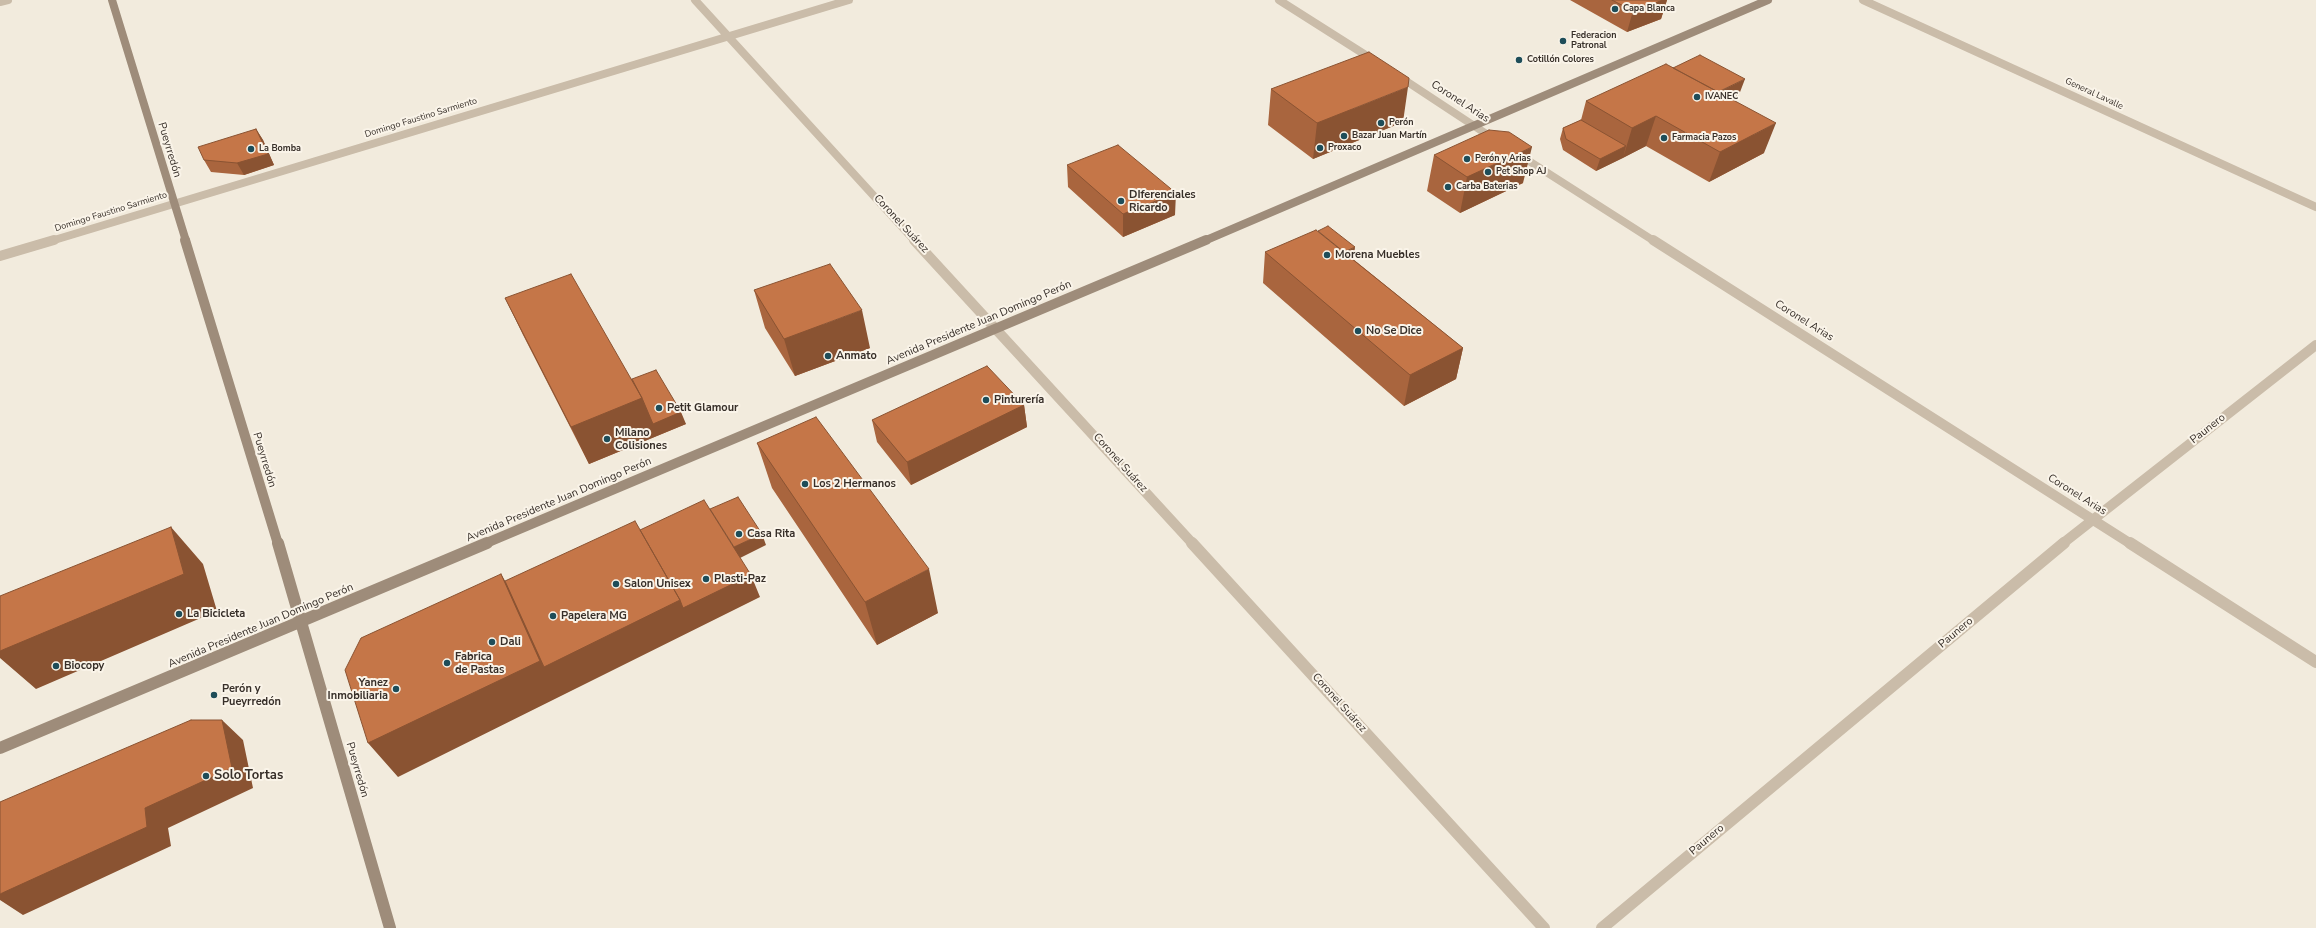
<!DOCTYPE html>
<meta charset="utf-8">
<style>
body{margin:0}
canvas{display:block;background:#f2ebdd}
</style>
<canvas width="2316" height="928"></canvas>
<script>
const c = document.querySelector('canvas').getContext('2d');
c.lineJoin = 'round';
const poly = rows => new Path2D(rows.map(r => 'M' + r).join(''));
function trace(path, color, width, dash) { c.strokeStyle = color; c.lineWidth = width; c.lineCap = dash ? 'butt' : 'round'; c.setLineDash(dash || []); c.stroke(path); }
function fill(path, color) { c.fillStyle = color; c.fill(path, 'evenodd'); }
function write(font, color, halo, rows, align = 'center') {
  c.font = font + ' "Nunito Sans",sans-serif'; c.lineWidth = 4; c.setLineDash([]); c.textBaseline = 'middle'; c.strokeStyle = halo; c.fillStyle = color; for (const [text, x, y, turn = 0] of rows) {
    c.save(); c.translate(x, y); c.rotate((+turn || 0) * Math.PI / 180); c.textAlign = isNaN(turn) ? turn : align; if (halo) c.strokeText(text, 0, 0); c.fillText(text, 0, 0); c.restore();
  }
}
trace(poly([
 [695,0,915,241],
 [1279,0,1375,61],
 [1863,0,2316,207],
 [0,2,8,0],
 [1397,75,1494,139],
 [1518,154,1654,241],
 [51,241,849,0]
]), '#cabca9', 8);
trace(poly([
 [914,240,1193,544],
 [1653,240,2131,544],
 [0,256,54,240],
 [2062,544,2316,345]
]), '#cabca9', 10);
trace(poly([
 [1192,543,1544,928],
 [2130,543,2316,662],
 [1602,928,2064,543]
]), '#cabca9', 12);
trace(poly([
 [112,0,186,241],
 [1204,241,1768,0]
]), '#9e8c7a', 8);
trace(poly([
 [185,240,278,544],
 [484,544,1206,240]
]), '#9e8c7a', 10);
trace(poly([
 [278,543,390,928],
 [0,748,487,543]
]), '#9e8c7a', 12);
fill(poly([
 [1570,0,1667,0,1661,19,1627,32],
 [1271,89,1403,122,1313,159,1268,125],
 [1737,100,1735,101,1764,153,1709,182,1646,146,1596,171,1563,150,1560,139,1563,128,1581,120,1586,101],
 [256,129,263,140,274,165,244,175,211,172,204,160],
 [1434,155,1523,183,1460,213,1427,191],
 [1067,165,1175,215,1123,237,1068,187],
 [1265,252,1354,259,1353,259,1463,348,1456,379,1404,406,1263,283],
 [754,290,870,348,795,376,765,328],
 [505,298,632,379,686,424,589,464,523,335],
 [1024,405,1027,427,911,485,877,442,872,420],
 [757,443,938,613,877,645,772,488]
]), '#a9653e');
fill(poly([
 [1663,0,1667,0,1661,19,1627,32,1633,11],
 [1745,79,1737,100,1701,118,1708,97],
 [1408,87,1403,122,1313,159,1317,123],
 [1656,116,1646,146,1623,158,1632,128],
 [1776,123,1764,153,1709,182,1720,152],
 [256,129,263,140,274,165,244,175,237,163],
 [1626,146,1623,158,1596,171,1600,159],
 [1532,147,1523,183,1460,213,1467,177],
 [1176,193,1175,215,1123,237,1123,214],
 [1355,247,1354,259,1327,272,1328,260],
 [862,310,870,348,795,376,784,339],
 [1463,348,1456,379,1404,406,1410,375],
 [642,398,681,412,686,424,589,464,571,427],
 [1024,405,1027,427,911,485,907,462],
 [171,527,203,564,217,611,36,689,0,658,0,651],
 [762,534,766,545,736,560,731,548],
 [929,569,938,613,877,645,865,602],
 [501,574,523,611,680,600,751,575,760,597,398,777,368,743],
 [222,720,243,740,253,788,168,828,171,846,23,915,0,900,0,894,145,808]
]), '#8a5332');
const building = poly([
 [1612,0,1663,0,1633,11,1612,0],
 [1369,52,1409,78,1408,87,1317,123,1271,89,1369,52],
 [1700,55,1745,79,1718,92,1673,68,1700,55],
 [1666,64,1776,123,1720,152,1656,116,1632,128,1586,101,1666,64],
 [1581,120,1626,146,1600,159,1566,139,1563,128,1581,120],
 [256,129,268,154,237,163,204,160,198,147,256,129],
 [1489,130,1509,132,1532,147,1467,177,1434,155,1489,130],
 [1118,145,1176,193,1123,214,1067,165,1118,145],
 [1328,226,1355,247,1344,252,1318,231,1328,226],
 [1316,230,1463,348,1410,375,1265,252,1316,230],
 [830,264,862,310,784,339,754,290,830,264],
 [571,274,642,398,571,427,505,298,571,274],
 [987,366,1024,405,907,462,872,420,987,366],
 [656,370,681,412,653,424,642,398,632,379,656,370],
 [816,417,929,569,865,602,757,443,816,417],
 [738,497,762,534,734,547,710,509,738,497],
 [704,500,751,575,683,608,680,600,640,530,704,500],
 [635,521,680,600,544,667,505,581,635,521],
 [171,527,184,574,0,651,0,596,171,527],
 [501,574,540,661,368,743,345,670,361,638,501,574],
 [191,720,222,720,232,768,145,808,147,827,0,894,0,802,191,720]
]);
fill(building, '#c57648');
trace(building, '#8a5332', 1);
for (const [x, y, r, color] of [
 [1615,9,4,"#1e4d59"],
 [1563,41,4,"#1e4d59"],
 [1519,60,4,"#1e4d59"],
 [1697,97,4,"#1e4d59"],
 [1381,123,4,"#1e4d59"],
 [1344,136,4,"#1e4d59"],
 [1664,138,4,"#1e4d59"],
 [1320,148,4,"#1e4d59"],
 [251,149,4,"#1e4d59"],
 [1467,159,4,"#1e4d59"],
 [1488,172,4,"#1e4d59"],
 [1448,187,4,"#1e4d59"],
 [1121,201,4,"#1e4d59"],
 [1327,255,4,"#1e4d59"],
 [1358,331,4,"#1e4d59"],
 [828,356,4,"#1e4d59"],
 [986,400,4,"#1e4d59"],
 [659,408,4,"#1e4d59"],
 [607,439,4,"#1e4d59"],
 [805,484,4,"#1e4d59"],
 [739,534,4,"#1e4d59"],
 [706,579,4,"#1e4d59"],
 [616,584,4,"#1e4d59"],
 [179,614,4,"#1e4d59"],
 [553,616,4,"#1e4d59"],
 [492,642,4,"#1e4d59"],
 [447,663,4,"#1e4d59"],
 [56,666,4,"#1e4d59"],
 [396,689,4,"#1e4d59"],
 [214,695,4,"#1e4d59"],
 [206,776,4,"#1e4d59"]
]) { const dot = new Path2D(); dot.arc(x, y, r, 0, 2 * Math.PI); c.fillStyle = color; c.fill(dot); trace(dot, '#faf4e9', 1.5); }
write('bold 9px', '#372f29', '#faf4e9', [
 ["Capa Blanca",1623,9],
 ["Federacion",1571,36],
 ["Patronal",1571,46],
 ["Cotillón Colores",1527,60],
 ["IVANEC",1705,97],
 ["Perón",1389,123],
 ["Bazar Juan Martín",1352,136],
 ["Farmacia Pazos",1672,138],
 ["Proxaco",1328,148],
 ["La Bomba",259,149],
 ["Perón y Arias",1475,159],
 ["Pet Shop AJ",1496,172],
 ["Carba Baterias",1456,187]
], 'left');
write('9px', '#372f29', '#faf4e9', [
 ["General Lavalle",2094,94,25],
 ["Domingo Faustino Sarmiento",421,118,-17],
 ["Domingo Faustino Sarmiento",111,212,-17]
]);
write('11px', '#372f29', '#faf4e9', [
 ["Coronel Arias",1460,102,33],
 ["Pueyrredón",169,150,73],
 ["Coronel Suárez",901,224,47],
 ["Coronel Arias",1804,321,32],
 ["Avenida Presidente Juan Domingo Perón",979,323,-23],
 ["Paunero",2208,429,-38],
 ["Pueyrredón",264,460,73],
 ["Coronel Suárez",1120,463,48],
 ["Coronel Arias",2077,495,32],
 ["Avenida Presidente Juan Domingo Perón",559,500,-23],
 ["Avenida Presidente Juan Domingo Perón",261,626,-23],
 ["Paunero",1956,633,-40],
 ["Coronel Suárez",1339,703,48],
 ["Pueyrredón",357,770,74],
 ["Paunero",1707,840,-40]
]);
write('bold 11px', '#372f29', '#faf4e9', [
 ["DIferenciales",1129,195],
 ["Ricardo",1129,208],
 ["Morena Muebles",1335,255],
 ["No Se Dice",1366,331],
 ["Anmato",836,356],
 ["Pinturería",994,400],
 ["Petit Glamour",667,408],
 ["Milano",615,433],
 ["Colisiones",615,446],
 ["Los 2 Hermanos",813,484],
 ["Casa Rita",747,534],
 ["Plasti-Paz",714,579],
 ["Salon Unisex",624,584],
 ["La Bicicleta",187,614],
 ["Papelera MG",561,616],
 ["Dali",500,642],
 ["Fabrica",455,657],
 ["de Pastas",455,670],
 ["Biocopy",64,666],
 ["Yanez",388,683,"right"],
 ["Inmobiliaria",388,696,"right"],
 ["Perón y",222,689],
 ["Pueyrredón",222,702]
], 'left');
write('bold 13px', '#372f29', '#faf4e9', [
 ["Solo Tortas",214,776]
], 'left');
</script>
